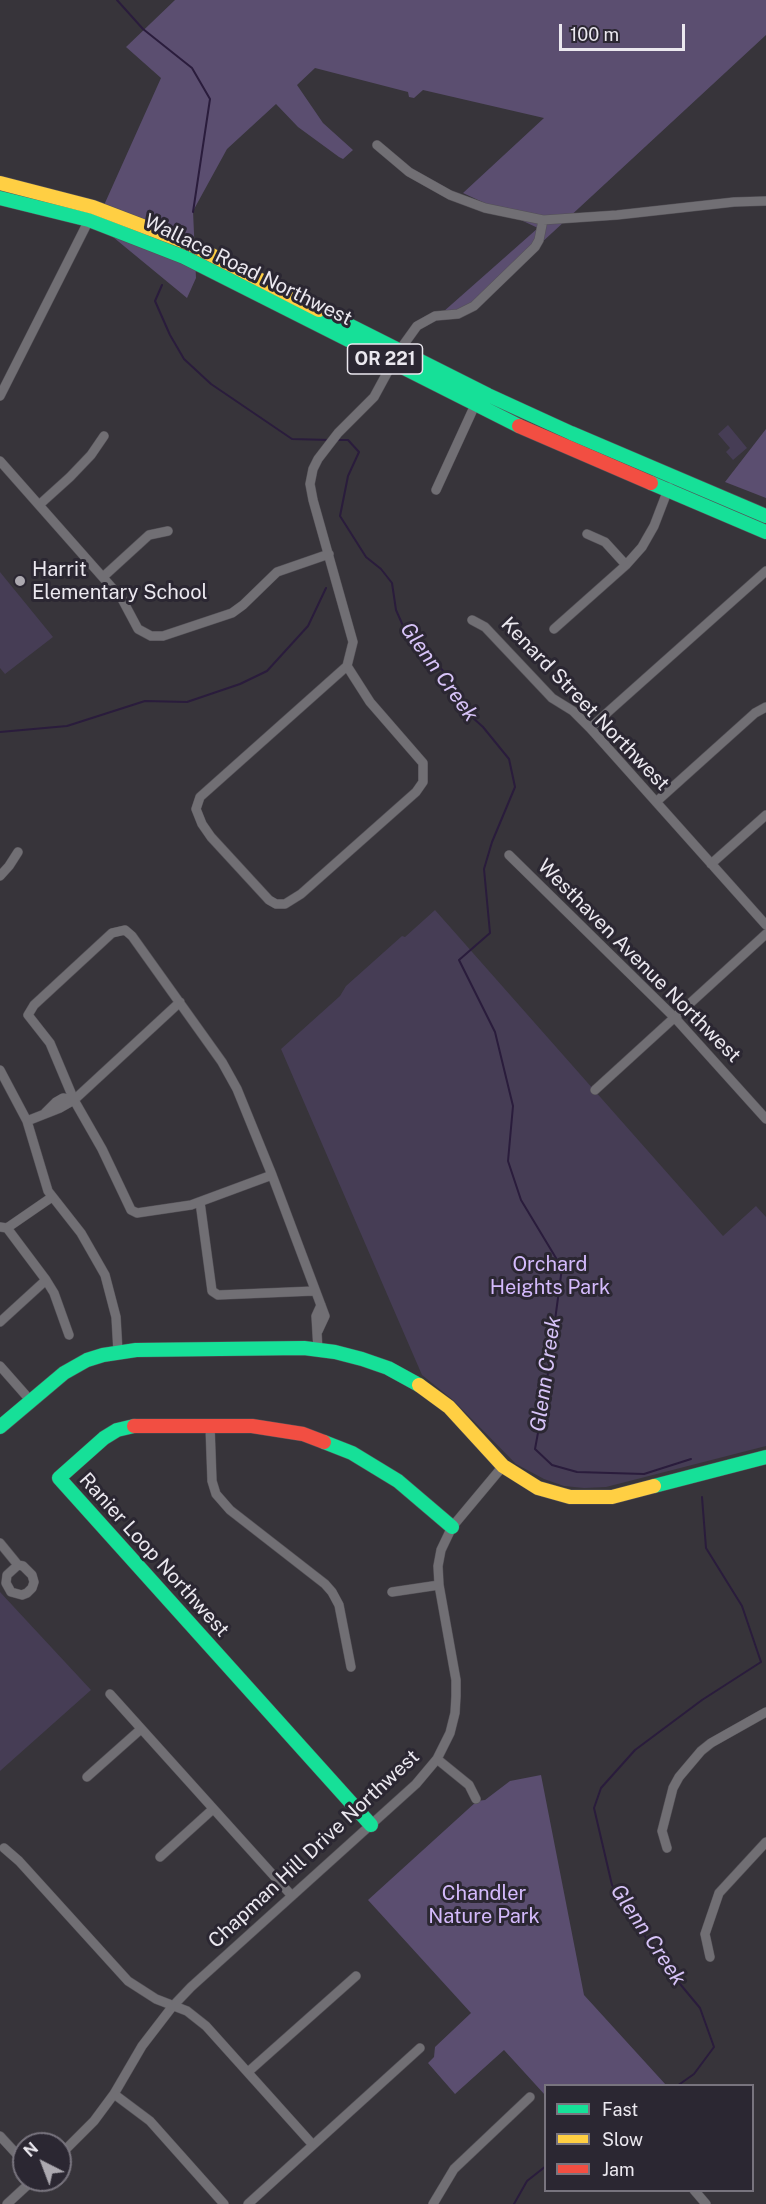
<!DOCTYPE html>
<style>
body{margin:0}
#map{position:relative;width:766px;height:2204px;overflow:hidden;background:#37343a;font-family:"Public Sans",sans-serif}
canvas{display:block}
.legend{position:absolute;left:544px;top:2084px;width:210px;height:108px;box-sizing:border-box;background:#2b2732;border:2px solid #78747e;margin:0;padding:8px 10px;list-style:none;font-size:18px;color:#ebe8ef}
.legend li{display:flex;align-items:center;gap:12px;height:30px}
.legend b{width:30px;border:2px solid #78747e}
.north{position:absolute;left:12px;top:2132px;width:60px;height:60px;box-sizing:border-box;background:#2b2732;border:2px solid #78747e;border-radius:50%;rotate:318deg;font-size:16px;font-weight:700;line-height:24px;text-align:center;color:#ebe8ef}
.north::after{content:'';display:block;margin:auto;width:21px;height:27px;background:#aca9b0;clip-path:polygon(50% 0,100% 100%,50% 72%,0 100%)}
.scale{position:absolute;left:559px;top:24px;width:126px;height:27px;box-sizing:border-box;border:3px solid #ebe8ef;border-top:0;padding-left:8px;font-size:18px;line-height:21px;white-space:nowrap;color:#ebe8ef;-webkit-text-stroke:4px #2b2732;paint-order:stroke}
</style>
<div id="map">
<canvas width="766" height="2204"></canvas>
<ul class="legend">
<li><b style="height:8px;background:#16e098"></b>Fast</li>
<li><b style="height:8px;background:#ffcf43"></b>Slow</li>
<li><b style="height:8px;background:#f24e42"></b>Jam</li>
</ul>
<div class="north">N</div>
<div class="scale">100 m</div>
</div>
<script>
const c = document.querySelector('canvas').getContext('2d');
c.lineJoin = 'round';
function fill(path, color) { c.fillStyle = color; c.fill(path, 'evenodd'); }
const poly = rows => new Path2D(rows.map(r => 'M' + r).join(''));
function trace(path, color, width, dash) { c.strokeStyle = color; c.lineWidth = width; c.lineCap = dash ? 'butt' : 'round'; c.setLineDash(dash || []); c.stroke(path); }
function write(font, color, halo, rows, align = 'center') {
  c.font = font + ' "Public Sans",sans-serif'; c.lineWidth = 6; c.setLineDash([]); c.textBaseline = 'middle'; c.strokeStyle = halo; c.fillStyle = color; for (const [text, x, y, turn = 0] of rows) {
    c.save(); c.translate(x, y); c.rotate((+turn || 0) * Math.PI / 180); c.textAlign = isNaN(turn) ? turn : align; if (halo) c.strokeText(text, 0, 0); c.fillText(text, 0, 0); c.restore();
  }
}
fill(poly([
 [728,425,747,448,733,460,726,452,730,448,718,434],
 [0,572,53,637,5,674,0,668],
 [435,910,723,1236,756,1206,766,1217,766,1446,606,1487,584,1488,564,1486,544,1479,516,1464,453,1400,422,1375,281,1049,340,996,346,986,402,936,405,937],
 [0,1592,91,1690,0,1771]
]), '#463d55');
fill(poly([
 [175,0,766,0,766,35,459,319,443,312,538,228,463,193,544,118,423,90,414,98,409,97,408,92,315,68,297,85,323,123,353,150,343,159,339,157,298,127,276,104,227,149,193,211,196,278,187,298,96,223,161,78,126,47],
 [766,429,766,498,725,482],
 [541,1775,584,1995,666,2085,546,2086,545,2095,504,2050,455,2094,428,2063,434,2057,435,2047,471,2013,368,1900,477,1801,485,1800,510,1781]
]), '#5b4e70');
trace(poly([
 [117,0,143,29,192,68,210,99,193,212],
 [162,285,155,301,170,335,184,359,211,384,292,439,330,440],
 [335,440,348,440,359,452,348,476,340,516,366,557,381,569,392,583,396,610,408,637,429,654,448,677,462,708,483,727,509,759,515,787,492,842,484,869,490,933,459,960,495,1032,513,1106,508,1161,521,1200,562,1268,545,1395,535,1449,552,1465,577,1472,644,1474,691,1459],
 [0,732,67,726,145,701,187,702,240,684,267,671,308,626,326,588],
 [677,2086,694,2074,714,2047,700,2008,661,1961,612,1885,594,1808,601,1788,635,1750,702,1700,761,1662,742,1606,706,1548,702,1497],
 [514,2204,527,2181,546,2166]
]), '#2a1c3c', 2);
const street = poly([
 [377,145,409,172,450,195,485,208,543,220,617,215,734,202,766,201],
 [0,396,90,218],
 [0,461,122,599,138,629,151,636,163,636,232,613,243,605,277,572,329,554],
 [436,490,475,405],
 [39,505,70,477,91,455,104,436],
 [587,534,605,542,626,565],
 [103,577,149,535,168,531],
 [472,620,485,627,552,698,573,711,590,728,766,925],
 [554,629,626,565,642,547,654,526,669,487],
 [347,666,370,702,423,763,423,782,416,792,301,894,285,904,276,904,269,900,211,837,202,824,196,809,200,797,347,666],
 [347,666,353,642,313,500,310,484,313,469,318,459,338,433,374,397,399,351,417,326,435,316,458,314,474,306,535,247,539,240,543,220],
 [590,728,766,571],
 [656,802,755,713,766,707],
 [509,855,675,1018,766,1119],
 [711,864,766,815],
 [0,876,9,866,18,852],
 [0,1070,27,1121,48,1191,81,1233,105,1275,116,1317,118,1352],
 [595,1090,766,934],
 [45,1113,56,1102,63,1098,74,1100,102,1149,131,1210,137,1213,191,1205,272,1175,237,1089,222,1062,132,936,125,930,112,933,34,1005,28,1015,50,1043,74,1100],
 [27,1121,60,1108,74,1100,180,1002],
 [272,1175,325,1316,318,1331],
 [200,1202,212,1291,218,1295,314,1291],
 [0,1227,7,1228,52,1197],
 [7,1228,46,1280],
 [0,1322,46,1280,54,1293,69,1335],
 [318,1350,316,1316,321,1305],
 [0,1366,30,1400],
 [210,1426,212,1481,216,1494,230,1510,325,1584,332,1592,339,1605,351,1667],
 [0,1543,18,1565,23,1566,32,1575,34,1582,32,1588,27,1593,22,1595,11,1592,6,1583,7,1575,18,1565],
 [392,1592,439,1585],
 [110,1694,292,1896],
 [437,1759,469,1785,476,1799],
 [87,1777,141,1729],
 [4,1848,19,1861,128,1981,156,1999,187,2011,206,2026,313,2145],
 [667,1848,662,1831,673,1788,679,1777,701,1751,711,1743,766,1712],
 [160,1857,213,1809],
 [710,1957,705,1934,719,1893,766,1842],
 [248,2072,356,1976],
 [114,2094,150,2121,224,2204],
 [0,2136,24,2162],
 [60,2155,94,2121,114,2094,142,2046,172,2007,191,1987,416,1784,437,1759,450,1733,455,1713,456,1696,456,1680,439,1585,438,1566,441,1550,452,1527,503,1466],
 [694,2190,706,2204],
 [7,2204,33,2180],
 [248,2204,420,2048],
 [433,2204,454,2169,530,2097]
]);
const fast = poly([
 [0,198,89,220,184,257,519,426],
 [319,310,488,395,571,433,766,516],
 [651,483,766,532],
 [134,1426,117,1430,104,1438,59,1478,371,1825],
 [0,1427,64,1373,87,1360,103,1355,136,1350,304,1348,335,1352,362,1359,388,1368,419,1385],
 [324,1442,352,1453,398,1481,452,1527],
 [654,1486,766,1457]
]);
const slow = poly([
 [0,183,93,207,190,244,319,310],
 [419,1385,449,1407,503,1466,538,1488,570,1497,612,1497,654,1486]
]);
const jam = poly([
 [519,426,651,483],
 [134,1426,252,1426,303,1434,324,1442]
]);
trace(street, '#545157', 10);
trace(fast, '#545157', 15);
trace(slow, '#545157', 15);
trace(jam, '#545157', 15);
trace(street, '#716f74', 9);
trace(fast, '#16e098', 14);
trace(slow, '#ffcf43', 14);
trace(jam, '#f24e42', 14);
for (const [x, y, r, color] of [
 [20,581,6,"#aca9b0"]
]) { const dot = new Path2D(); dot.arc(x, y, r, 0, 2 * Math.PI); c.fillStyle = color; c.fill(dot); trace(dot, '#2b2732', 2); }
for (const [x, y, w] of [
 [385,359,75]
]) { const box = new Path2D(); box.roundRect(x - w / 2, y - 15, w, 30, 4.5); c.fillStyle = '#2b2732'; c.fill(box); trace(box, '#ebe8ef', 1.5); }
write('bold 18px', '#ebe8ef', null, [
 ["OR 221",385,359]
]);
write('20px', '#ebe8ef', '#2b2732', [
 ["Wallace Road Northwest",248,270,26],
 ["Kenard Street Northwest",585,704,46],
 ["Westhaven Avenue Northwest",639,961,45],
 ["Ranier Loop Northwest",154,1555,48],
 ["Chapman Hill Drive Northwest",314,1849,-43]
]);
write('20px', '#ebe8ef', '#2b2732', [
 ["Harrit",32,570],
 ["Elementary School",32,593]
], 'left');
write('20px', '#d4bafc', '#2b2732', [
 ["Orchard",550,1265],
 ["Heights Park",550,1288],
 ["Chandler",484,1894],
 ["Nature Park",484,1917]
]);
write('italic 21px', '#d7c3f8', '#2b2732', [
 ["Glenn Creek",439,672,54],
 ["Glenn Creek",546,1374,-82],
 ["Glenn Creek",648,1935,56]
]);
</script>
